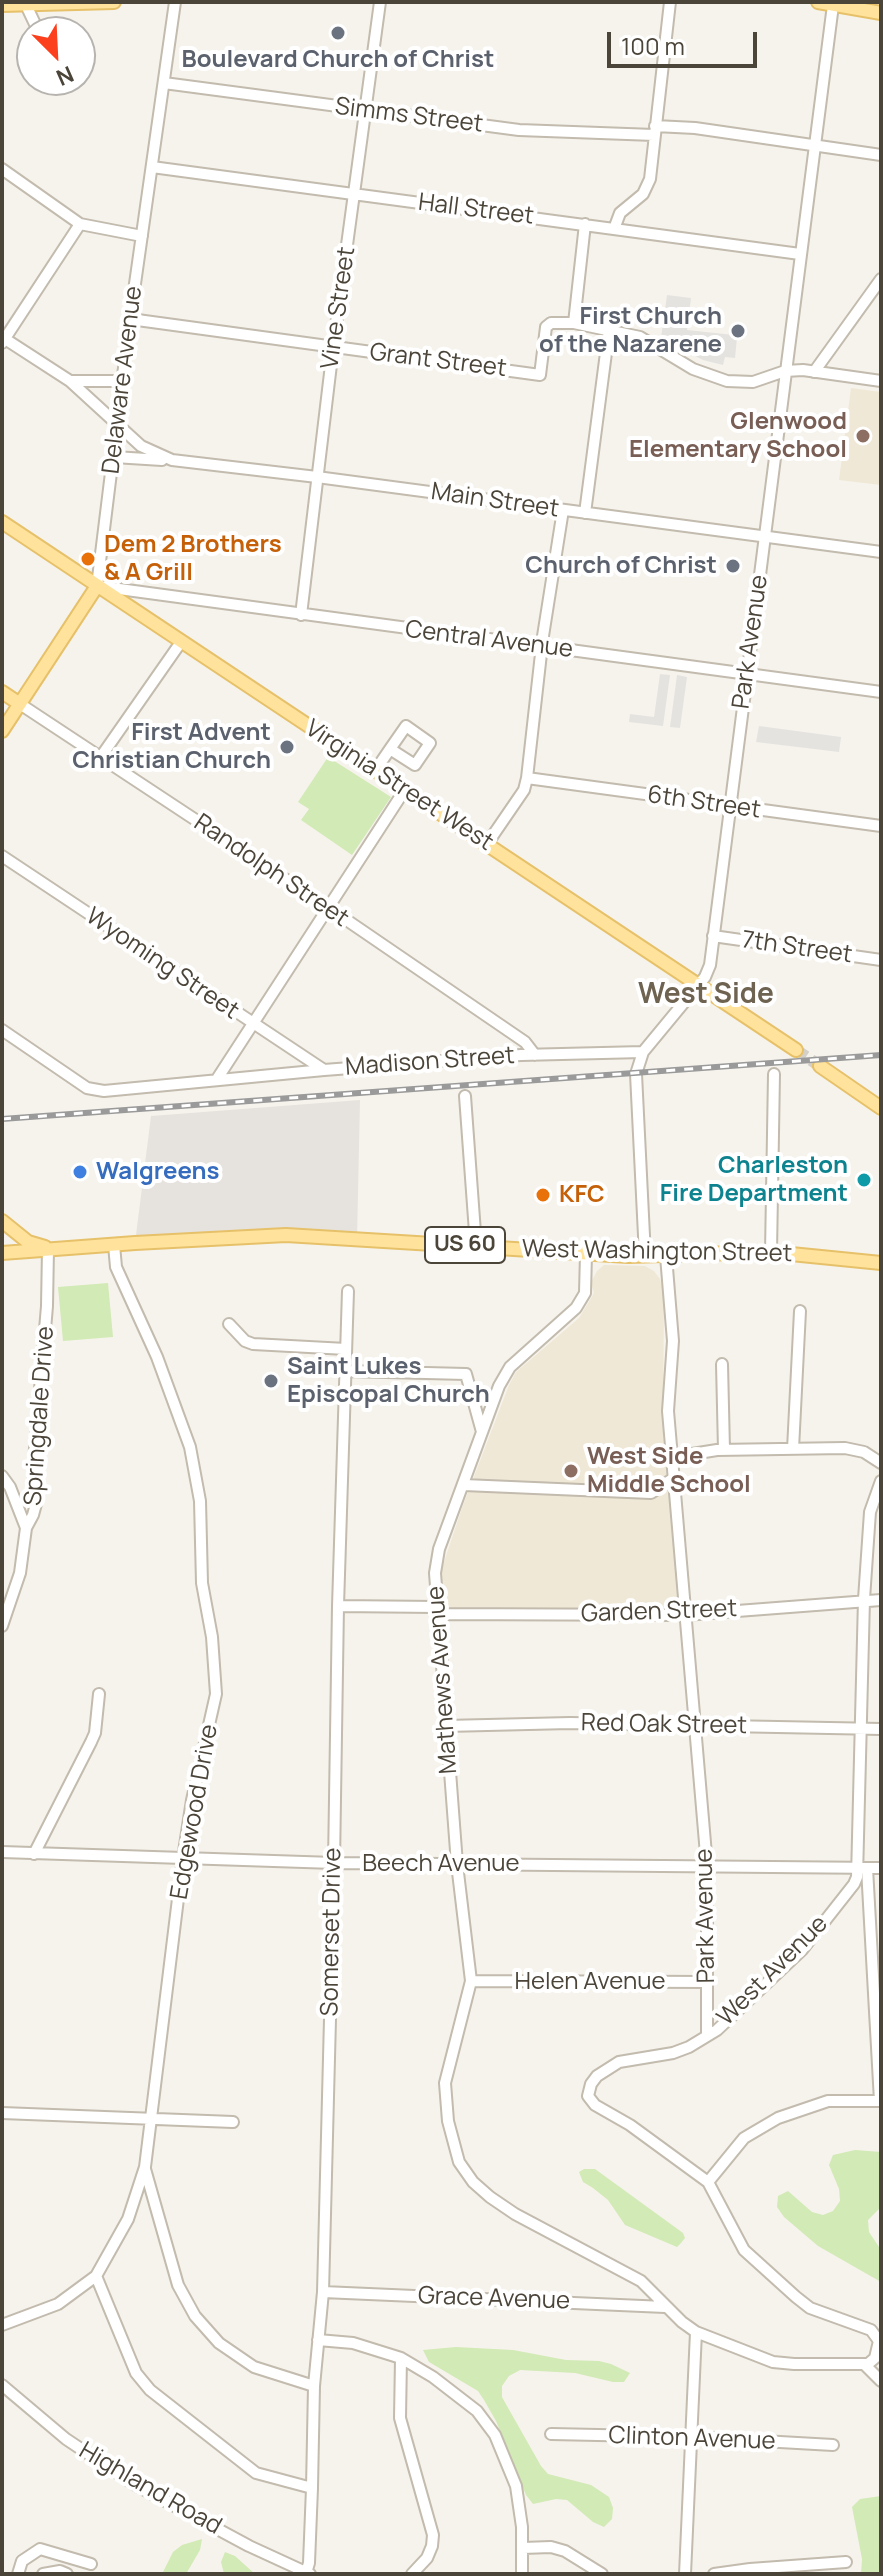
<!DOCTYPE html>
<style>
body{margin:0}
#map{position:relative;width:883px;height:2576px;overflow:hidden;background:#f6f3ec;font-family:Manrope,sans-serif}
canvas{display:block}
.frame{position:absolute;inset:0;border:4px solid #4b4439;pointer-events:none}
.north{position:absolute;left:16px;top:16px;width:80px;height:80px;box-sizing:border-box;background:#fff;border:2px solid #b7b4b0;border-radius:50%;rotate:156deg;font-size:22px;font-weight:700;line-height:32px;text-align:center;color:#4b4439}
.north::after{content:'';display:block;margin:auto;width:28px;height:36px;background:#fc3f1d;clip-path:polygon(50% 0,100% 100%,50% 72%,0 100%)}
.scale{position:absolute;left:607px;top:32px;width:150px;height:36px;box-sizing:border-box;border:4px solid #4b4439;border-top:0;padding-left:10px;font-size:24px;line-height:28px;white-space:nowrap;color:#4b4439;-webkit-text-stroke:6px #fff;paint-order:stroke}
</style>
<div id="map">
<canvas width="883" height="2576"></canvas>
<div class="frame"></div>
<div class="north">N</div>
<div class="scale">100 m</div>
</div>
<script>
const c = document.querySelector('canvas').getContext('2d');
c.lineJoin = 'round';
function fill(path, color) { c.fillStyle = color; c.fill(path, 'evenodd'); }
const poly = rows => new Path2D(rows.map(r => 'M' + r).join(''));
function trace(path, color, width, dash) { c.strokeStyle = color; c.lineWidth = width; c.lineCap = dash ? 'butt' : 'round'; c.setLineDash(dash || []); c.stroke(path); }
function write(font, color, halo, rows, align = 'center') {
  c.font = font + ' Manrope,sans-serif'; c.lineWidth = 8; c.setLineDash([]); c.textBaseline = 'middle'; c.strokeStyle = halo; c.fillStyle = color; for (const [text, x, y, turn = 0] of rows) {
    c.save(); c.translate(x, y); c.rotate((+turn || 0) * Math.PI / 180); c.textAlign = isNaN(turn) ? turn : align; if (halo) c.strokeText(text, 0, 0); c.fillText(text, 0, 0); c.restore();
  }
}
fill(poly([
 [360,1100,357,1240,135,1243,151,1116]
]), '#e6e2dd');
fill(poly([
 [851,388,881,392,881,485,839,480],
 [604,1265,645,1266,654,1271,660,1279,664,1293,663,1433,679,1609,440,1608,442,1568,462,1508,509,1385,516,1372,579,1318,594,1293,591,1282,597,1271]
]), '#efe8d6');
fill(poly([
 [328,757,391,797,352,855,301,820,309,809,298,802],
 [108,1283,113,1337,63,1341,58,1287],
 [855,2150,881,2152,881,2207,868,2220,869,2232,881,2250,881,2282,818,2246,784,2217,777,2207,778,2196,788,2191,812,2212,823,2215,833,2211,840,2201,839,2189,829,2165,833,2155],
 [584,2169,595,2169,683,2233,685,2238,681,2243,677,2247,625,2225,608,2200,593,2188,583,2182,579,2172],
 [456,2347,513,2350,566,2360,599,2361,611,2364,630,2373,624,2382,613,2382,575,2373,520,2370,509,2376,502,2386,502,2397,507,2406,541,2466,548,2474,591,2485,609,2497,613,2508,612,2519,604,2527,593,2522,567,2500,556,2499,533,2504,526,2495,496,2421,484,2400,478,2391,429,2362,423,2350],
 [881,2496,881,2574,861,2574,862,2559,852,2507,860,2499],
 [202,2539,200,2550,186,2574,162,2574,173,2552,182,2545],
 [225,2552,235,2556,255,2574,224,2574,221,2562]
]), '#d2eab5');
fill(poly([
 [667,295,691,298,687,330,734,335,737,338,735,358,725,357,723,365,703,360,661,338],
 [660,674,670,675,663,726,629,722,630,714,654,717],
 [677,675,687,677,680,728,670,727],
 [759,726,841,737,839,752,756,742]
]), '#e5e3e0');
trace(poly([
 [796,1050,820,1066]
]), '#d4d0c8', 12, [12, 6]);
const minor = poly([
 [175,2,130,319,97,586,881,692],
 [26,5,35,24,45,32],
 [80,59,85,63],
 [164,83,519,130,654,135],
 [655,126,695,128,881,155],
 [152,167,800,254],
 [2,169,80,224,142,236],
 [614,229,620,213,643,194,650,179,670,2],
 [130,319,540,375,546,327,551,323,574,323,640,337,693,369,727,381,753,382,785,371,803,370,881,381],
 [574,323,585,224],
 [2,337,70,381,141,446,172,460,317,477,881,552],
 [2,343,80,224],
 [814,372,881,279],
 [70,381,123,381],
 [114,457,162,460],
 [585,513,609,330],
 [301,615,333,348,380,2],
 [20,704,329,908,525,1042,535,1055],
 [100,758,181,642],
 [375,771,390,749,406,726,430,743,415,765,390,749],
 [527,778,881,826],
 [487,844,524,790,527,778,543,636,563,510],
 [2,856,324,1070],
 [713,936,881,960],
 [2,1030,87,1088,104,1091,324,1070,521,1055,643,1052],
 [217,1079,404,791],
 [465,1096,476,1246],
 [771,1252,774,1074],
 [586,1254,585,1293,576,1308,510,1367,499,1386,439,1549,435,1573,457,1864,471,1981,445,2083,448,2121,459,2162,473,2182,490,2197,515,2214,641,2281,682,2322,696,2332,773,2362,794,2364,868,2364,875,2358,879,2341,871,2330,810,2308,796,2297,744,2250,708,2182,630,2125,595,2105,588,2096,591,2084,597,2076,619,2062,673,2053,689,2047,717,2030,802,1950,854,1884,857,1877,864,1599,870,1512,881,1481],
 [645,1256,636,1074,643,1052,705,977,710,965,833,5],
 [666,1256,673,1341,668,1411,707,1866,707,2036],
 [229,1324,245,1341,253,1344,346,1349],
 [722,1364,724,1450],
 [346,1371,466,1374,482,1432],
 [793,1449,800,1311],
 [673,1462,692,1454,717,1450,845,1448,864,1452,881,1463],
 [2,1476,10,1487,26,1528],
 [464,1485,651,1493,674,1478],
 [338,1606,436,1607],
 [436,1614,685,1615,881,1600],
 [2,1626,20,1573,26,1528,33,1515,36,1504,33,1472,47,1306,48,1249],
 [446,1726,570,1723,881,1729],
 [2,1852,334,1863,881,1868],
 [34,1854,91,1742,95,1733,99,1694],
 [867,1868,880,2101],
 [471,1981,708,1982],
 [2,2113,233,2122],
 [145,2169,178,2285,195,2316,219,2343,254,2367,314,2386],
 [708,2182,744,2138,778,2118,828,2101,881,2101],
 [96,2276,136,2373,150,2390,256,2473,312,2488],
 [323,2292,665,2307],
 [2,2325,58,2304,96,2276,128,2219,145,2167,183,1858,192,1800,216,1694,212,1637,202,1583,200,1501,190,1447,157,1357,116,1267,114,1245],
 [318,2340,353,2343,401,2358,433,2377,477,2411,495,2435,516,2486,522,2527,522,2574],
 [401,2358,400,2418,433,2535,432,2546,427,2558,412,2574],
 [864,2364,881,2381],
 [2,2385,66,2439,132,2483,249,2546,310,2574],
 [551,2434,691,2437,833,2445],
 [523,2548,551,2547,565,2551,602,2574],
 [306,2573,309,2563,312,2488,314,2386,323,2292,334,1863,338,1606,348,1291],
 [18,2574,22,2561,40,2549,91,2564],
 [43,2574,60,2571,67,2574],
 [685,2574,696,2332],
 [714,2574,750,2569,846,2562]
]);
const major = poly([
 [818,2,881,13],
 [2,5,114,2],
 [2,522,796,1050],
 [2,692,20,704],
 [2,731,97,586],
 [820,1066,881,1108],
 [2,1221,28,1242,45,1247],
 [2,1253,135,1243,286,1235,628,1256,771,1252,881,1263]
]);
trace(minor, '#c2bbae', 14);
trace(major, '#e6c16a', 16);
trace(minor, '#fff', 10);
trace(major, '#ffe39c', 12);
const rail = poly([
 [2,1119,881,1055]
]);
trace(rail, '#9a9a9a', 6);
trace(rail, '#fff', 3, [9]);
for (const [x, y, r, color] of [
 [338,33,8,"#6b7280"],
 [738,331,8,"#6b7280"],
 [863,436,8,"#8d6e63"],
 [88,559,8,"#e8710a"],
 [733,566,8,"#6b7280"],
 [287,747,8,"#6b7280"],
 [80,1172,8,"#3f7fe0"],
 [864,1180,8,"#0f9aa8"],
 [543,1195,8,"#e8710a"],
 [271,1381,8,"#6b7280"],
 [571,1471,8,"#8d6e63"]
]) { const dot = new Path2D(); dot.arc(x, y, r, 0, 2 * Math.PI); c.fillStyle = color; c.fill(dot); trace(dot, '#fff', 3); }
for (const [x, y, w] of [
 [465,1245,80]
]) { const box = new Path2D(); box.roundRect(x - w / 2, y - 18, w, 36, 6); c.fillStyle = '#fff'; c.fill(box); trace(box, '#4b4439', 2); }
write('bold 22px', '#4b4439', null, [
 ["US 60",465,1245]
]);
write('bold 24px', '#5b616d', '#fff', [
 ["Boulevard Church of Christ",338,60,"center"],
 ["First Church",722,317],
 ["of the Nazarene",722,345],
 ["Church of Christ",717,566],
 ["First Advent",271,733],
 ["Christian Church",271,761],
 ["Saint Lukes",287,1367,"left"],
 ["Episcopal Church",287,1395,"left"]
], 'right');
write('24px', '#4b4439', '#fff', [
 ["Simms Street",409,116,7],
 ["Hall Street",476,210,7],
 ["Vine Street",339,308,-82],
 ["Grant Street",438,361,7],
 ["Delaware Avenue",123,380,-83],
 ["Main Street",495,501,8],
 ["Central Avenue",489,640,7],
 ["Park Avenue",751,642,-82],
 ["Virginia Street West",399,786,33],
 ["6th Street",704,803,8],
 ["Randolph Street",271,871,34],
 ["7th Street",797,948,8],
 ["Wyoming Street",162,964,34],
 ["Madison Street",430,1062,-4],
 ["West Washington Street",657,1252,1],
 ["Springdale Drive",40,1416,-86],
 ["Garden Street",659,1612,-2],
 ["Mathews Avenue",443,1680,-94],
 ["Red Oak Street",664,1725,1],
 ["Edgewood Drive",195,1812,-80],
 ["Beech Avenue",441,1864],
 ["Park Avenue",706,1916,-91],
 ["Somerset Drive",332,1932,-89],
 ["West Avenue",773,1971,-45],
 ["Helen Avenue",590,1982],
 ["Grace Avenue",494,2299,2],
 ["Clinton Avenue",692,2439,2],
 ["Highland Road",150,2489,30]
]);
write('bold 24px', '#785e54', '#fff', [
 ["Glenwood",847,422],
 ["Elementary School",847,450],
 ["West Side",587,1457,"left"],
 ["Middle School",587,1485,"left"]
], 'right');
write('bold 24px', '#c56008', '#fff', [
 ["Dem 2 Brothers",104,545],
 ["& A Grill",104,573],
 ["KFC",559,1195]
], 'left');
write('bold 24px', '#0d838f', '#fff', [
 ["Charleston",848,1166],
 ["Fire Department",848,1194]
], 'right');
write('bold 24px', '#366cbe', '#fff', [
 ["Walgreens",96,1172]
], 'left');
write('bold 28px', '#6e6250', '#fff', [
 ["West Side",706,995]
]);
</script>
